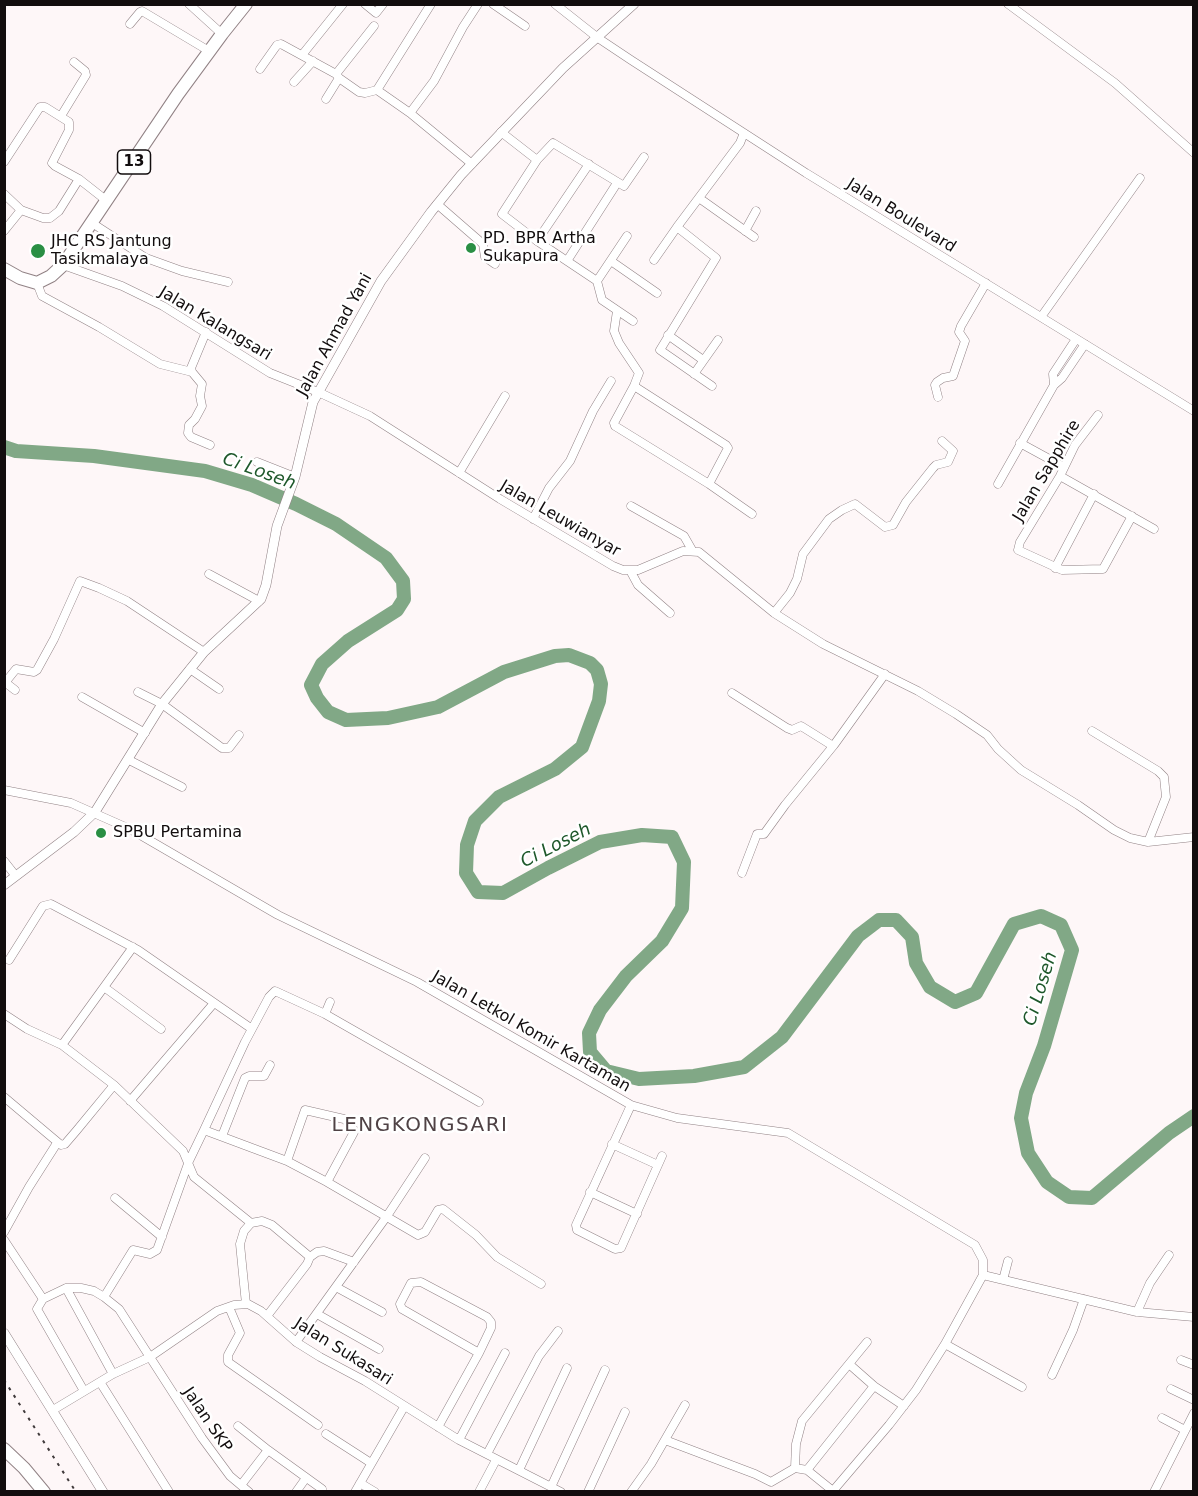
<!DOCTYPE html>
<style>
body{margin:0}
#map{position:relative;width:1198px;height:1496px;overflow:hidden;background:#fef7f8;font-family:"DejaVu Sans",sans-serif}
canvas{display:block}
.frame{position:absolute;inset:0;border:6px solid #120d0e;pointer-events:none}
</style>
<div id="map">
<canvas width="1198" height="1496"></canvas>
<div class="frame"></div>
</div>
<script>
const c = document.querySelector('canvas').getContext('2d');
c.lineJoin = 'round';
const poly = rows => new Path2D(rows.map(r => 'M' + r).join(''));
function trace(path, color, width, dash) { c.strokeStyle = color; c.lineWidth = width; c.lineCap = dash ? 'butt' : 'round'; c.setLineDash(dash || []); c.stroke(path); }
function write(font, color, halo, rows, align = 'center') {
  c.font = font + ' "DejaVu Sans",sans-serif'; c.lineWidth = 5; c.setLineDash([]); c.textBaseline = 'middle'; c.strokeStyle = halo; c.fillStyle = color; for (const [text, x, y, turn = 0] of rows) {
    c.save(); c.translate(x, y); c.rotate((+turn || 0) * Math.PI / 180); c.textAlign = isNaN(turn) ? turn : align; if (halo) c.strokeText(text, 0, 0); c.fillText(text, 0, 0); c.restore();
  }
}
trace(poly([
 [4,447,16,451,94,456,205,471,252,485,296,504,336,524,386,558,403,581,404,599,397,610,348,641,322,664,311,685,317,698,328,712,346,720,388,718,438,707,504,672,555,656,569,655,590,663,597,670,601,684,599,701,582,747,555,769,499,797,475,821,467,845,466,873,478,892,503,893,548,868,600,842,642,835,672,837,684,862,682,908,662,941,626,976,600,1010,589,1033,590,1052,606,1071,639,1079,694,1076,744,1067,782,1037,858,936,879,920,896,920,912,937,916,963,930,987,955,1002,976,993,1014,924,1041,916,1061,925,1072,950,1044,1046,1026,1093,1021,1118,1028,1153,1047,1182,1069,1197,1092,1198,1169,1133,1194,1116]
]), '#81a886', 14);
const minor = poly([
 [189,4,222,34],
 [365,4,376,13,383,4],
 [493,4,525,26],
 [555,4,598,38,631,60,806,173,1194,411],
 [1008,4,1115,83,1194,153],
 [130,24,140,12,142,11,209,51],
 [302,55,343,4],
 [260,69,277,45,281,44,336,74,339,78,359,92,365,93,377,90],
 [336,74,374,26],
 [294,82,313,61],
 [377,90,410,113,472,164],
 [377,90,431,4],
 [326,99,339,78],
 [410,113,434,81,463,27,478,4],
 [61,116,86,75,85,71,74,62],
 [501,132,537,160],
 [4,162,40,107,45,107,69,122,69,130,52,163,55,166,79,179,59,211,50,218,43,218,21,210,4,194],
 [79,179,107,201],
 [699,198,754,237],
 [437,204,483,244,485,257,495,264],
 [92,223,146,258,182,271,228,282],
 [4,231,21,210],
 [745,231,756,211],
 [627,236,597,281,537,241,502,214,537,160,553,143,624,186,644,157],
 [537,241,589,164],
 [654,260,677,227],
 [567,261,617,183],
 [611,261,657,293],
 [63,265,122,286,163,306,270,373,318,392,370,416,500,499,613,566,623,570,638,570,683,551,699,552,774,613,823,644,918,691,956,714,987,735,998,749,1021,770,1078,805,1114,830,1130,838,1148,842,1194,837],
 [597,281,602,300,633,321],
 [37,283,42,296,99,327,160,364,192,372,202,384,200,396,202,406,195,419,189,425,188,433,191,437,210,445],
 [617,311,614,331,619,343,639,373,634,386,614,423,615,426,709,484,752,514],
 [1041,317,1140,178],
 [668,335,703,360],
 [192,372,191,368,206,332],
 [694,374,718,340],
 [1054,385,1053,374,1076,339],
 [634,386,726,445,728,448,709,484],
 [712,386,660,350,716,258,677,227,740,143,744,133],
 [938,397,935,385,937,382,943,378,953,376,965,341,959,332,961,326,986,283],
 [1098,415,1075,445,1060,476,1020,542,1018,550,1062,570,1103,569,1132,516],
 [1020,443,1064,467],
 [257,462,295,477],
 [459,473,505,396],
 [1060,476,1154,529],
 [998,484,1054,385,1062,378,1085,344],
 [631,506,684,536,692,550],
 [533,519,549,488,570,461,593,411,611,381],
 [1055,568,1094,494],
 [631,572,638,585,670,613],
 [209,574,259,601],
 [774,613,790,593,797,579,803,554,829,519,842,510,855,504,885,527,893,525,906,502,933,468,936,465,948,462,953,451,942,441],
 [190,669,219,689],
 [6,683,15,690],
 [4,684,16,669,34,672,37,670,54,639,80,581,99,588,127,601,204,652],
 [138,692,162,704,222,748,229,748,239,735],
 [732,693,787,728,792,730,801,726,833,746],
 [82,697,145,733],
 [1092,731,1158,771,1164,777,1166,797,1148,842],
 [129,760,182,787],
 [4,790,71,803,130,829,278,915,417,982,631,1105,677,1118,788,1133,975,1245,983,1260,983,1275,945,1344,916,1390,889,1425,832,1492],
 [4,861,15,875],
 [742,873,757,834,764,834,785,805,834,745,885,674],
 [9,960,43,906,51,904,138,950,252,1029],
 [104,987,161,1029],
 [4,1014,27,1029,62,1045,114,1085,183,1151,194,1177,251,1223,244,1231,240,1244,246,1304],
 [325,1014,330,1002],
 [62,1045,133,947],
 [4,1097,61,1145,65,1144,77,1130,114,1085],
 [130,1101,214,1003],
 [631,1105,576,1225,577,1230,615,1249,621,1248,662,1156],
 [204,1130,245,1042,269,997,275,991,325,1014,479,1102],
 [222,1136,245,1078,249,1076,264,1076,270,1065],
 [612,1144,658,1165],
 [287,1161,305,1110,344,1119,352,1125,354,1132,327,1182],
 [590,1192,637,1214],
 [115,1198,162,1237],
 [251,1223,262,1221,272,1225,310,1257,317,1252,324,1251,354,1262],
 [4,1232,29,1187,57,1143],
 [4,1240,43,1299],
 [983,1275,1137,1312,1194,1317],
 [1003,1280,1008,1261],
 [336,1287,382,1312],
 [66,1288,113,1374],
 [104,1297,133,1250,150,1254,157,1250,189,1161,204,1130,287,1161,327,1182,418,1235,425,1232,438,1210,443,1209,476,1235,497,1257,541,1284],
 [229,1307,240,1333,228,1355,228,1362,318,1425],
 [1137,1312,1150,1283,1169,1255],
 [317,1314,379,1349],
 [267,1316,307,1264,310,1257],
 [296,1342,387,1216,425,1158],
 [945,1344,1022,1387],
 [1181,1360,1194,1365],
 [849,1364,874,1386,904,1406],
 [1052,1375,1073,1330,1084,1299],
 [100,1382,169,1492],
 [1171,1389,1194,1400],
 [84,1391,37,1309,43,1299,66,1288,81,1288,94,1291,104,1297,119,1309,202,1438,230,1476,249,1492],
 [53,1410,113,1374,150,1357,217,1311,234,1305,248,1304,261,1311,296,1342,320,1357,365,1381,459,1440,561,1492],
 [1162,1418,1185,1430],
 [238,1426,268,1450],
 [438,1427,479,1353,491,1328,491,1322,487,1317,421,1282,411,1283,400,1304,402,1309,479,1353],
 [326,1434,371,1463],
 [459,1440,505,1353],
 [665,1440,755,1474,771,1482,795,1468,807,1470,833,1491],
 [487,1454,539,1356,558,1331],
 [795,1468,796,1444,802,1421,867,1342],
 [519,1470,567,1368],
 [807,1470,874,1386],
 [360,1483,375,1492],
 [241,1485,268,1450,322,1489],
 [551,1487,605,1370],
 [296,1492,306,1478],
 [355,1492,404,1407],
 [479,1492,496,1460],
 [588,1492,625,1412],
 [631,1492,651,1464,685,1405],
 [1154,1492,1194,1413]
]);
const tertiary = poly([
 [4,885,74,832,95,812,162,704,204,652,261,599,266,585,277,526,295,477,313,402,381,281,431,212,461,175,563,68,634,4],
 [4,1333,103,1492]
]);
const primary = poly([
 [4,1449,24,1468,44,1492]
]);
const trunk = poly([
 [4,269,20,278,37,283,51,276,63,265,178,94,222,34,246,4]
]);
trace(minor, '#918285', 9);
trace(tertiary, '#918285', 10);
trace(primary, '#918285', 14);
trace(trunk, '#918285', 14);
trace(minor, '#fff', 8);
trace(tertiary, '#fff', 9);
trace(primary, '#fff', 12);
trace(trunk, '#fff', 12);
trace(poly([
 [4,1380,76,1492]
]), '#403b3c', 2, [3, 6]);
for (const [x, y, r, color] of [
 [471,248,6,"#2a8f44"],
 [38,251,8,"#2a8f44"],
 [101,833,6,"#2a8f44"]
]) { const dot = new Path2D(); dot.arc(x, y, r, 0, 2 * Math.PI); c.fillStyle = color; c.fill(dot); trace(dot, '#fff', 2); }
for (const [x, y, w] of [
 [134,162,33]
]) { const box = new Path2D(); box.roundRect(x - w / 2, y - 12, w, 24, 4.5); c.fillStyle = '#fff'; c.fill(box); trace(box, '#120d0e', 1.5); }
write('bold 15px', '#120d0e', null, [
 ["13",134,162]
]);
write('16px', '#120d0e', '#fff', [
 ["Jalan Boulevard",901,216,32],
 ["Jalan Kalangsari",215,324,31],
 ["Jalan Ahmad Yani",335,335,-61],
 ["Jalan Sapphire",1047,471,-59],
 ["Jalan Leuwianyar",560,519,30],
 ["Jalan Letkol Komir Kartaman",531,1032,30],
 ["Jalan Sukasari",343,1352,32],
 ["Jalan SKP",207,1420,56]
]);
write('16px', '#120d0e', '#fff', [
 ["PD. BPR Artha",483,239],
 ["Sukapura",483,257],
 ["JHC RS Jantung",51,242],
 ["Tasikmalaya",51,260],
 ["SPBU Pertamina",113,833]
], 'left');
write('italic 18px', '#1e582b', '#fff', [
 ["Ci Loseh",259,472,20],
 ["Ci Loseh",556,846,-27],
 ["Ci Loseh",1041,989,-73]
]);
c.letterSpacing = '1.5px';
write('20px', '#4f4245', '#fff', [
 ["LENGKONGSARI",420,1126]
]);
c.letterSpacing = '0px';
</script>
